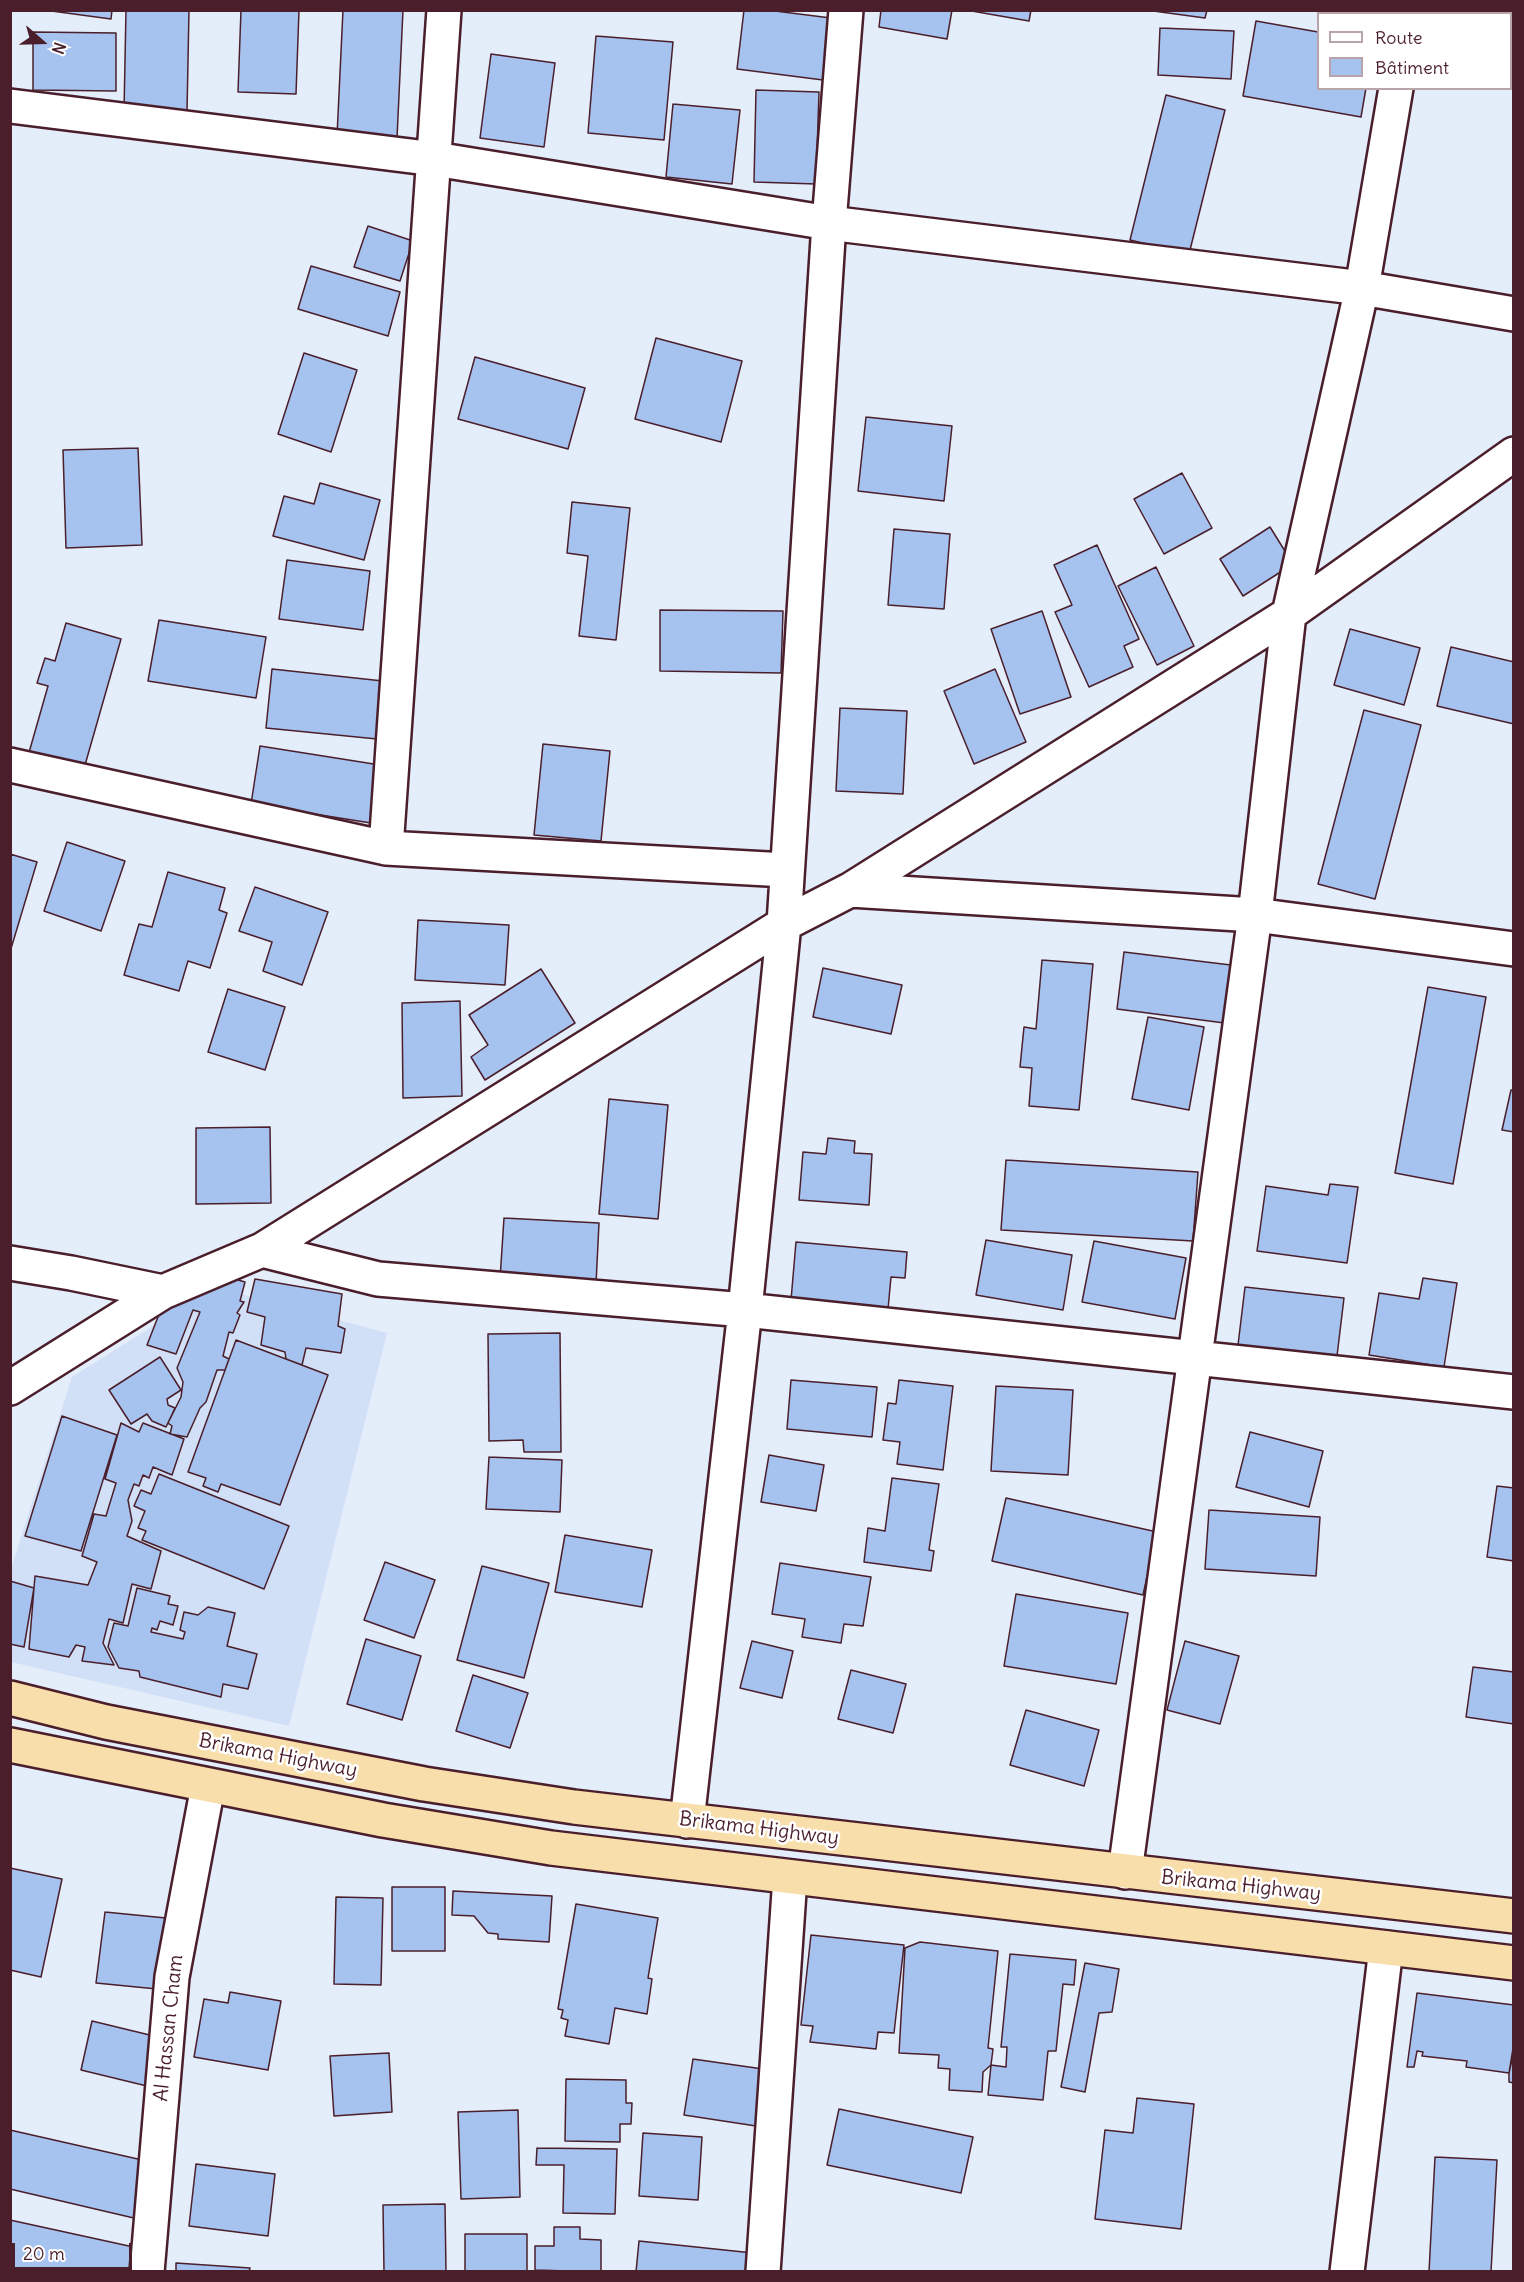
<!DOCTYPE html>
<meta charset="utf-8">
<style>
body{margin:0}
#map{position:relative;width:1524px;height:2282px;overflow:hidden;background:#e4edfa;font-family:Delius,sans-serif}
canvas{display:block}
.frame{position:absolute;inset:0;border:12px solid #4a1f2b;pointer-events:none}
.legend{position:absolute;left:1317px;top:12px;width:195px;height:78px;box-sizing:border-box;background:#fff;border:2px solid #b7a5aa;margin:0;padding:8px 10px;list-style:none;font-size:18px;color:#4a1f2b}
.legend li{display:flex;align-items:center;gap:12px;height:30px}
.legend b{width:30px;border:2px solid #b7a5aa}
.north{position:absolute;left:12px;top:12px;width:60px;height:60px;-webkit-text-stroke:4px #fff;paint-order:stroke;rotate:110deg;font-size:16px;font-weight:700;line-height:24px;text-align:center;color:#4a1f2b}
.north::after{content:'';display:block;margin:auto;width:21px;height:27px;background:#4a1f2b;clip-path:polygon(50% 0,100% 100%,50% 72%,0 100%)}
.scale{position:absolute;left:12px;top:2243px;width:120px;height:27px;box-sizing:border-box;border:3px solid #4a1f2b;border-top:0;padding-left:8px;font-size:18px;line-height:21px;white-space:nowrap;color:#4a1f2b;-webkit-text-stroke:4px #fff;paint-order:stroke}
</style>
<div id="map">
<canvas width="1524" height="2282"></canvas>
<div class="frame"></div>
<ul class="legend">
<li><b style="height:8px;background:#fff"></b>Route</li>
<li><b style="height:16px;background:#a6c2ee"></b>Bâtiment</li>
</ul>
<div class="north">N</div>
<div class="scale">20 m</div>
</div>
<script>
const c = document.querySelector('canvas').getContext('2d');
c.lineJoin = 'round';
function fill(path, color) { c.fillStyle = color; c.fill(path, 'evenodd'); }
const poly = rows => new Path2D(rows.map(r => 'M' + r).join(''));
function trace(path, color, width, dash) { c.strokeStyle = color; c.lineWidth = width; c.lineCap = dash ? 'butt' : 'round'; c.setLineDash(dash || []); c.stroke(path); }
function write(font, color, halo, rows, align = 'center') {
  c.font = font + ' Delius,sans-serif'; c.lineWidth = 5; c.setLineDash([]); c.textBaseline = 'middle'; c.strokeStyle = halo; c.fillStyle = color; for (const [text, x, y, turn = 0] of rows) {
    c.save(); c.translate(x, y); c.rotate((+turn || 0) * Math.PI / 180); c.textAlign = isNaN(turn) ? turn : align; if (halo) c.strokeText(text, 0, 0); c.fillText(text, 0, 0); c.restore();
  }
}
fill(poly([
 [215,1287,387,1333,289,1726,11,1662,11,1569,72,1377]
]), '#d1e0f6');
const building = poly([
 [44,10,112,10,111,19,44,10],
 [126,10,189,10,187,112,124,111,126,10],
 [241,10,299,10,296,94,238,92,241,10],
 [343,10,403,10,397,138,337,136,343,10],
 [744,10,767,10,831,18,823,80,737,69,744,10],
 [881,10,952,10,947,39,879,27,881,10],
 [966,10,1031,10,1029,21,966,10],
 [1146,10,1207,10,1205,18,1146,10],
 [1256,21,1318,32,1318,88,1366,88,1361,117,1243,96,1256,21],
 [1160,28,1234,31,1231,79,1158,75,1160,28],
 [33,32,116,33,116,91,33,90,33,32],
 [596,36,673,42,664,140,588,133,596,36],
 [491,54,555,63,544,147,480,138,491,54],
 [756,90,819,92,816,184,754,182,756,90],
 [1166,95,1225,110,1189,254,1130,240,1166,95],
 [673,104,740,110,732,184,666,177,673,104],
 [368,226,413,241,400,281,354,267,368,226],
 [311,266,400,292,388,336,298,309,311,266],
 [656,338,742,361,721,442,635,419,656,338],
 [304,353,357,370,331,452,278,434,304,353],
 [475,357,585,388,568,449,458,419,475,357],
 [866,417,952,426,944,501,858,491,866,417],
 [138,448,142,545,66,548,63,450,138,448],
 [1182,473,1212,528,1164,554,1134,499,1182,473],
 [320,483,380,500,364,560,273,536,284,496,314,504,320,483],
 [572,502,630,508,616,640,579,636,588,556,567,553,572,502],
 [1270,527,1293,564,1243,596,1220,559,1270,527],
 [894,529,950,534,944,609,888,605,894,529],
 [1097,545,1139,639,1124,646,1133,667,1089,687,1055,612,1072,605,1054,565,1097,545],
 [287,560,370,571,363,630,279,619,287,560],
 [1156,567,1194,646,1157,665,1118,586,1156,567],
 [660,610,783,611,781,673,660,671,660,610],
 [1042,611,1071,697,1020,714,991,629,1042,611],
 [159,620,266,637,256,698,148,681,159,620],
 [66,623,121,639,83,772,28,756,48,686,37,683,45,658,55,661,66,623],
 [1350,629,1420,648,1404,705,1334,685,1350,629],
 [1451,647,1514,662,1514,724,1437,706,1451,647],
 [272,669,383,681,377,739,266,728,272,669],
 [995,669,1026,742,974,764,944,691,995,669],
 [840,708,907,711,903,794,836,791,840,708],
 [1364,710,1421,725,1375,899,1318,884,1364,710],
 [543,744,610,751,601,841,534,835,543,744],
 [260,746,380,765,371,823,251,804,260,746],
 [67,842,125,861,101,931,44,911,67,842],
 [10,854,37,862,10,952,10,854],
 [168,872,225,888,219,910,227,913,210,968,188,961,179,991,124,975,139,924,152,927,168,872],
 [255,887,328,912,302,985,263,971,272,942,239,931,255,887],
 [418,920,509,925,505,985,415,980,418,920],
 [1124,952,1239,966,1232,1024,1117,1009,1124,952],
 [1042,960,1093,964,1079,1110,1029,1106,1032,1068,1020,1067,1024,1027,1036,1029,1042,960],
 [823,968,902,985,891,1034,813,1017,823,968],
 [541,969,575,1023,485,1080,471,1057,488,1045,469,1015,541,969],
 [1428,987,1486,997,1453,1184,1395,1173,1428,987],
 [228,989,285,1007,265,1070,208,1052,228,989],
 [460,1001,462,1096,403,1098,402,1003,460,1001],
 [1148,1017,1204,1027,1189,1110,1132,1099,1148,1017],
 [1511,1090,1514,1090,1514,1132,1502,1130,1511,1090],
 [609,1099,668,1105,658,1219,599,1214,609,1099],
 [270,1127,271,1203,196,1204,196,1128,270,1127],
 [828,1138,855,1141,854,1153,872,1154,869,1205,799,1200,803,1152,826,1154,828,1138],
 [1006,1160,1198,1172,1193,1241,1001,1230,1006,1160],
 [1330,1184,1358,1187,1347,1263,1257,1251,1266,1186,1328,1195,1330,1184],
 [504,1218,599,1223,596,1284,500,1279,504,1218],
 [986,1240,1072,1255,1063,1310,976,1295,986,1240],
 [1094,1241,1186,1258,1175,1319,1082,1302,1094,1241],
 [796,1242,907,1252,905,1278,891,1277,887,1320,791,1300,796,1242],
 [214,1273,245,1282,240,1301,244,1302,237,1313,240,1315,233,1333,229,1332,223,1356,229,1359,225,1370,217,1370,206,1402,200,1408,187,1437,170,1434,172,1426,168,1423,181,1397,183,1382,177,1368,200,1312,193,1310,176,1354,147,1345,165,1299,214,1273],
 [1423,1278,1457,1283,1444,1367,1369,1355,1379,1293,1419,1299,1423,1278],
 [255,1279,342,1294,338,1326,345,1329,341,1353,306,1348,302,1365,286,1359,285,1352,261,1345,265,1317,247,1312,255,1279],
 [1245,1287,1344,1298,1337,1356,1238,1345,1245,1287],
 [560,1333,561,1452,524,1452,523,1440,489,1441,488,1334,560,1333],
 [236,1340,328,1375,280,1505,221,1484,218,1492,203,1486,206,1478,188,1472,236,1340],
 [160,1357,181,1390,167,1399,168,1405,175,1408,166,1427,152,1421,147,1414,131,1424,109,1390,160,1357],
 [791,1380,877,1387,872,1437,787,1429,791,1380],
 [899,1380,953,1386,943,1470,897,1464,900,1442,883,1440,888,1403,896,1404,899,1380],
 [996,1386,1073,1390,1068,1475,991,1471,996,1386],
 [62,1416,117,1435,81,1551,25,1536,62,1416],
 [121,1423,139,1432,143,1423,184,1439,172,1475,153,1467,149,1478,143,1475,139,1486,134,1484,128,1500,132,1521,127,1536,161,1551,151,1589,132,1584,123,1623,109,1619,103,1643,114,1665,82,1661,85,1647,76,1645,69,1657,29,1649,35,1576,88,1585,97,1562,82,1556,94,1514,106,1516,116,1483,105,1479,121,1423],
 [1250,1432,1323,1451,1309,1507,1236,1487,1250,1432],
 [769,1455,824,1465,816,1511,761,1502,769,1455],
 [489,1457,562,1460,560,1512,486,1509,489,1457],
 [159,1474,289,1526,264,1589,142,1540,146,1531,138,1528,145,1511,134,1506,141,1490,151,1494,159,1474],
 [892,1478,939,1484,929,1550,934,1551,931,1571,864,1562,868,1528,885,1531,892,1478],
 [1497,1486,1514,1488,1514,1561,1487,1557,1497,1486],
 [1006,1498,1157,1532,1143,1595,992,1561,1006,1498],
 [1209,1510,1320,1517,1316,1576,1205,1569,1209,1510],
 [565,1535,652,1550,642,1607,555,1592,565,1535],
 [385,1562,435,1580,414,1638,364,1620,385,1562],
 [780,1563,871,1577,863,1626,844,1624,841,1643,802,1637,805,1619,772,1614,780,1563],
 [482,1566,549,1583,524,1678,457,1660,482,1566],
 [10,1581,34,1588,24,1647,10,1644,10,1581],
 [137,1588,170,1596,168,1604,178,1606,173,1625,160,1621,157,1630,152,1628,151,1632,183,1639,185,1632,180,1630,184,1612,198,1615,208,1607,235,1613,227,1646,257,1654,248,1689,223,1684,221,1697,140,1677,139,1671,119,1668,108,1647,114,1623,128,1626,137,1588],
 [1016,1594,1128,1613,1116,1684,1004,1666,1016,1594],
 [366,1639,421,1656,402,1720,347,1704,366,1639],
 [752,1641,793,1651,782,1698,740,1688,752,1641],
 [1185,1641,1239,1656,1220,1724,1167,1710,1185,1641],
 [1473,1667,1514,1672,1514,1724,1466,1717,1473,1667],
 [851,1670,906,1684,893,1733,838,1719,851,1670],
 [473,1675,528,1693,510,1748,456,1731,473,1675],
 [1026,1710,1099,1730,1084,1786,1010,1765,1026,1710],
 [10,1868,62,1879,41,1977,10,1970,10,1868],
 [392,1887,445,1887,445,1951,392,1951,392,1887],
 [453,1891,552,1896,549,1942,498,1939,498,1934,488,1933,474,1916,452,1915,453,1891],
 [336,1897,383,1898,381,1985,334,1984,336,1897],
 [576,1904,658,1918,648,1978,652,1979,647,2014,615,2008,609,2044,565,2036,568,2020,561,2018,563,2010,558,2009,576,1904],
 [105,1912,166,1918,157,1989,96,1983,105,1912],
 [811,1935,904,1945,894,2033,878,2032,876,2049,810,2042,813,2026,801,2025,811,1935],
 [920,1942,998,1951,988,2048,993,2049,991,2065,983,2072,982,2092,949,2090,950,2069,938,2068,939,2055,899,2053,905,1948,920,1942],
 [1010,1954,1076,1960,1074,1985,1063,1984,1056,2051,1048,2051,1043,2100,988,2095,991,2065,1006,2067,1007,2047,1001,2047,1010,1954],
 [1085,1963,1119,1969,1112,2012,1099,2013,1085,2092,1061,2087,1085,1963],
 [230,1992,281,2001,268,2070,194,2057,204,1999,228,2003,230,1992],
 [1417,1993,1514,2005,1514,2042,1509,2073,1466,2067,1467,2061,1422,2056,1423,2052,1417,2051,1414,2067,1407,2067,1417,1993],
 [92,2021,162,2038,151,2087,81,2070,92,2021],
 [1514,2051,1514,2083,1509,2082,1509,2073,1514,2051],
 [389,2053,392,2112,334,2116,330,2056,389,2053],
 [693,2059,763,2069,756,2126,684,2115,693,2059],
 [566,2079,626,2080,626,2103,632,2103,631,2124,620,2124,620,2142,565,2141,566,2079],
 [1137,2098,1194,2104,1181,2229,1095,2219,1105,2130,1133,2133,1137,2098],
 [839,2109,973,2137,961,2193,827,2165,839,2109],
 [518,2110,520,2197,461,2199,458,2112,518,2110],
 [10,2130,151,2162,138,2219,10,2189,10,2130],
 [643,2133,702,2137,698,2200,639,2196,643,2133],
 [537,2148,617,2149,615,2214,563,2213,564,2165,536,2165,537,2148],
 [1435,2157,1497,2160,1491,2272,1429,2272,1435,2157],
 [196,2164,275,2174,268,2236,189,2226,196,2164],
 [445,2204,446,2272,384,2272,383,2205,445,2204],
 [10,2220,138,2248,133,2272,10,2272,10,2220],
 [554,2227,580,2227,580,2239,601,2240,601,2272,535,2270,535,2246,554,2246,554,2227],
 [465,2234,527,2234,527,2272,465,2272,465,2234],
 [639,2241,753,2253,751,2272,636,2272,639,2241],
 [176,2263,250,2268,249,2272,176,2272,176,2263]
]);
fill(building, '#a6c2ee');
trace(building, '#4a1f2b', 1.5);
const minor = poly([
 [1409,14,1410,10],
 [10,106,435,159,829,223,1362,288,1514,314],
 [10,765,386,848,786,870],
 [386,848,444,10],
 [850,890,1255,915,1514,949],
 [262,1250,378,1279,745,1310,1514,1392],
 [10,1263,71,1273,163,1292],
 [10,1388,163,1292,262,1250,784,924,850,890,1289,614,1514,454],
 [687,1821,745,1310,784,924,829,223,846,10],
 [1125,1872,1255,915,1289,614,1362,288,1396,88],
 [147,2272,172,1977,208,1786],
 [763,2272,790,1877],
 [1347,2272,1386,1948]
]);
const highway = poly([
 [10,1698,106,1722,424,1784,574,1807,1514,1916],
 [10,1745,383,1820,551,1848,1514,1963]
]);
trace(minor, '#4a1f2b', 38);
trace(highway, '#4a1f2b', 38);
trace(minor, '#fff', 33);
trace(highway, '#f8deab', 33);
write('20px', '#4a1f2b', '#fff', [
 ["Brikama Highway",278,1756,11],
 ["Brikama Highway",759,1829,7],
 ["Brikama Highway",1241,1886,6],
 ["Al Hassan Cham",169,2028,-84]
]);
</script>
